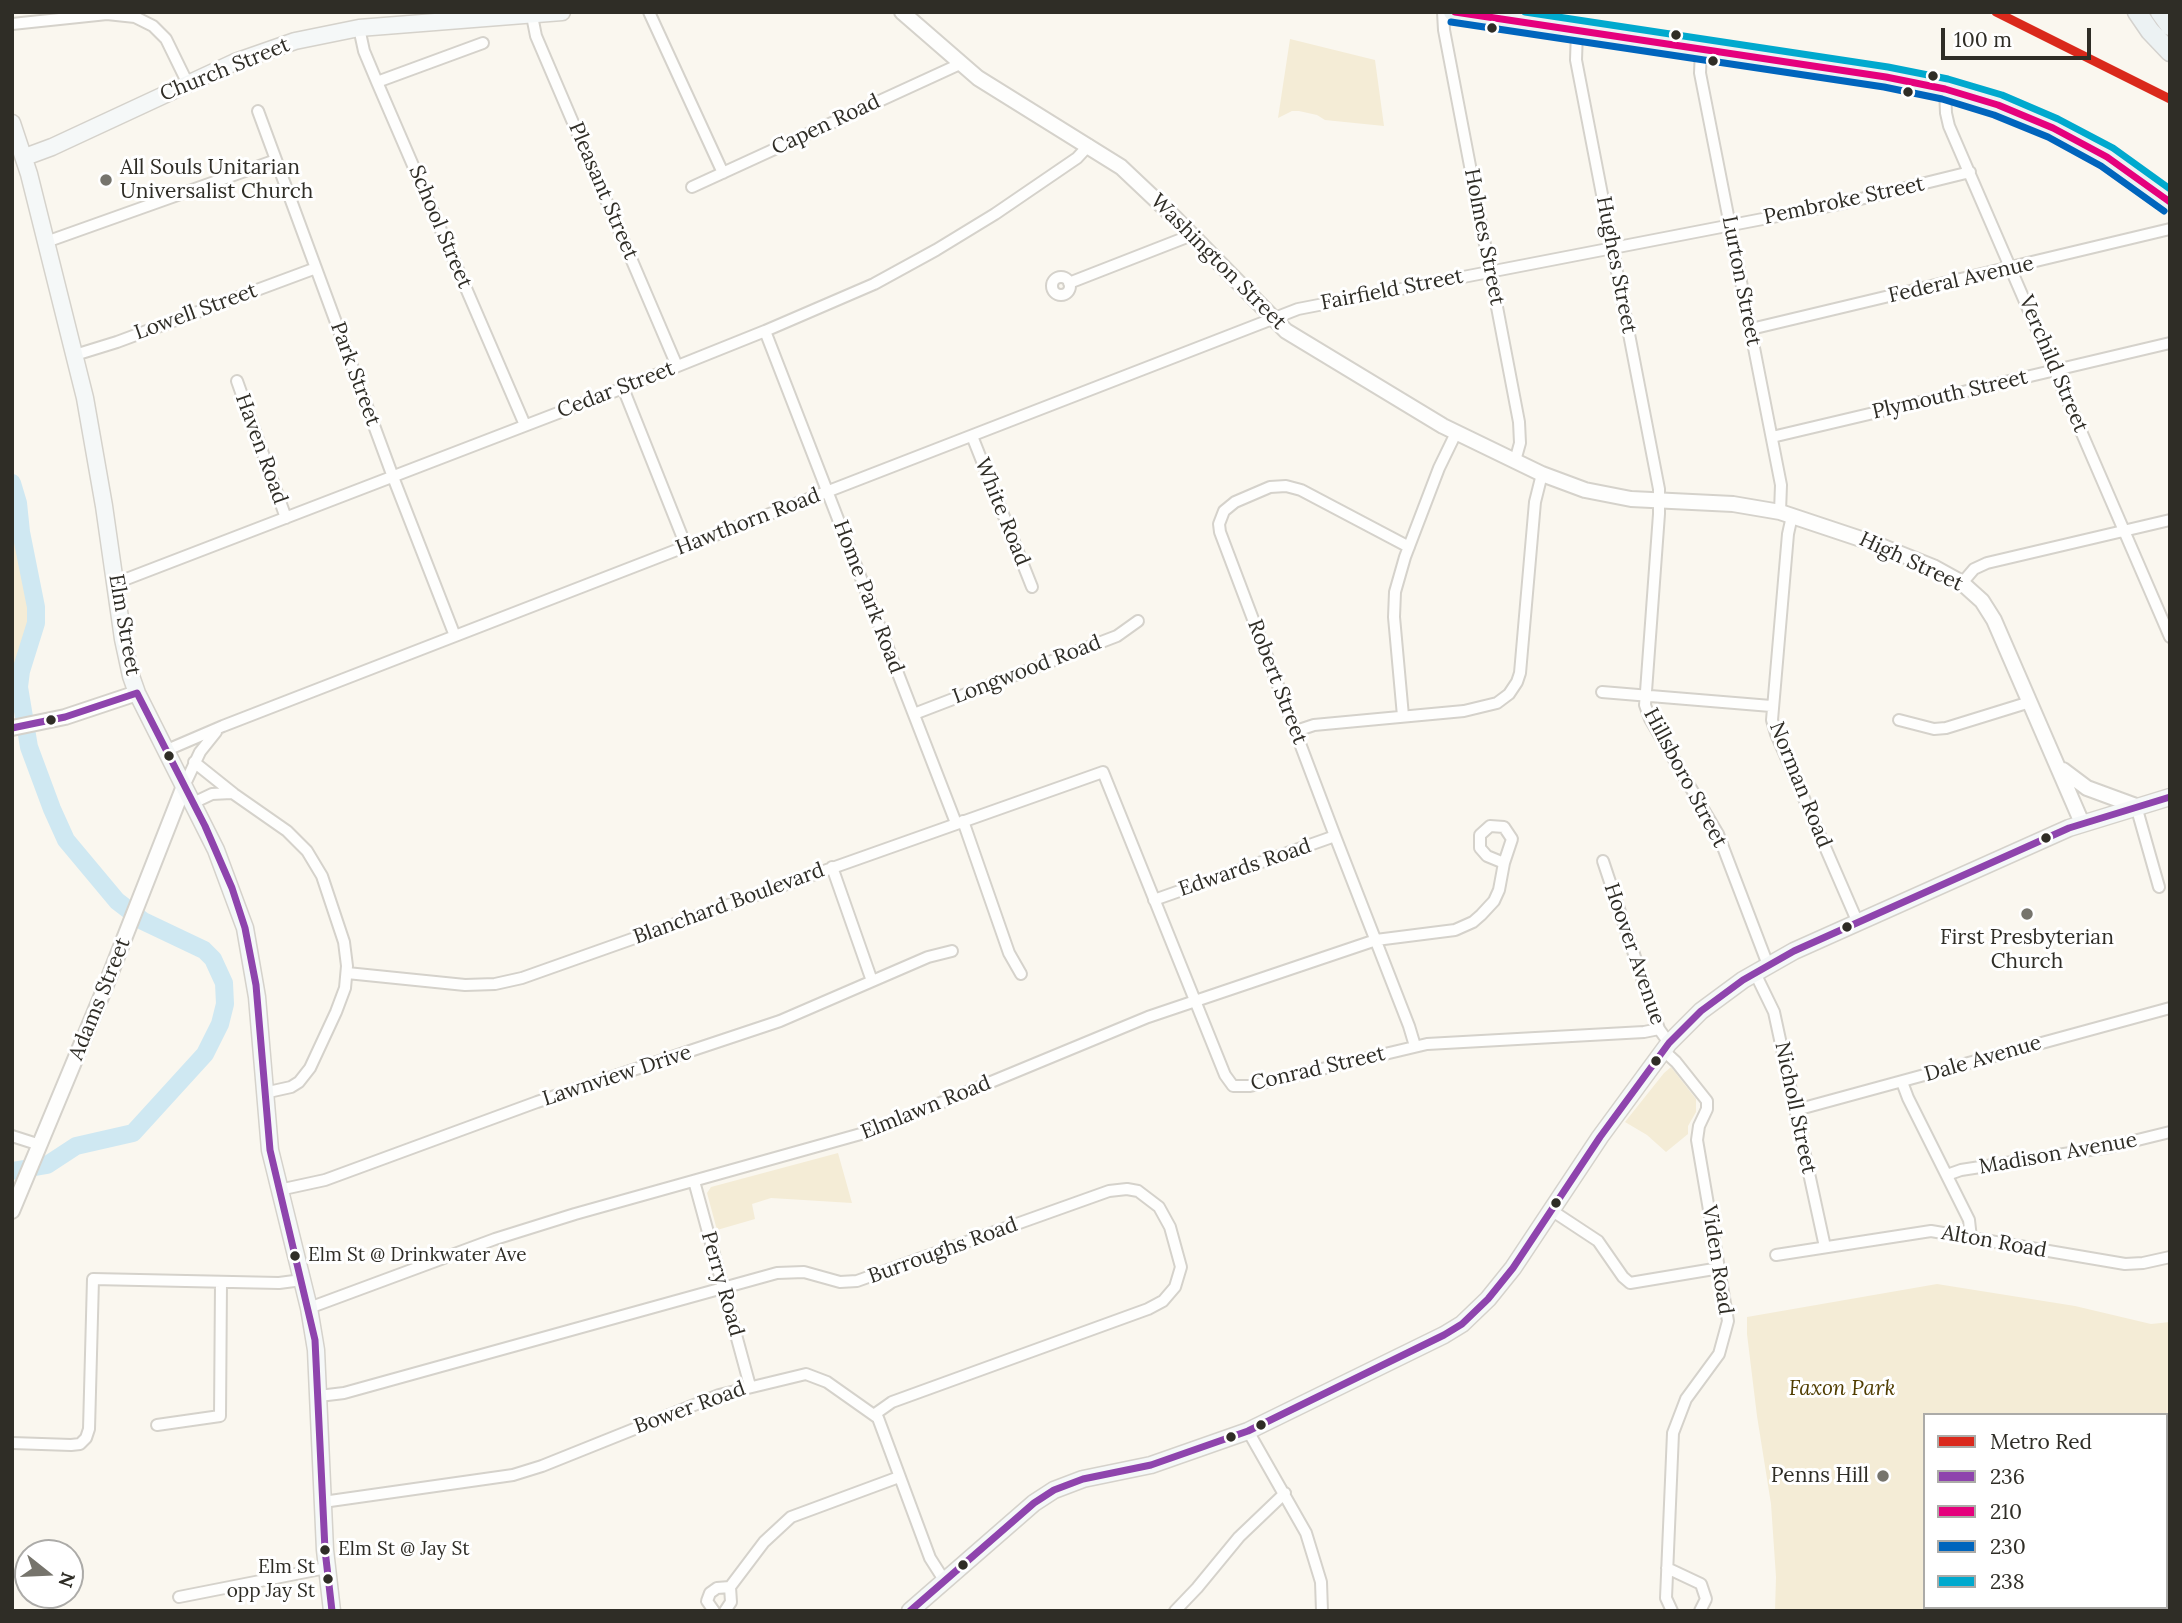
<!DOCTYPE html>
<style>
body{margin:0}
#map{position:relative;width:2182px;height:1623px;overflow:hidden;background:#faf7ef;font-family:Lora,serif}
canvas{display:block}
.frame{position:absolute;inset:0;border:14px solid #2f2d26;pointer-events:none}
.legend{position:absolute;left:1923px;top:1413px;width:245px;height:196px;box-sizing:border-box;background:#fff;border:2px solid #acaba8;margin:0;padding:9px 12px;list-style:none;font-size:21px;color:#2f2d26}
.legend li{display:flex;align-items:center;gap:14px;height:35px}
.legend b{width:35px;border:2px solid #acaba8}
.north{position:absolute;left:14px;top:1539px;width:70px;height:70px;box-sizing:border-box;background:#fff;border:2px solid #acaba8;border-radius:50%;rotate:108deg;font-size:19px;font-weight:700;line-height:28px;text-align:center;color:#2f2d26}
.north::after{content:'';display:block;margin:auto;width:24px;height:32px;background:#76746c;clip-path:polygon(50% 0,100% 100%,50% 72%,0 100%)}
.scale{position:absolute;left:1941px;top:28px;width:150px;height:32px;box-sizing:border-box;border:4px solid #2f2d26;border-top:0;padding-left:9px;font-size:21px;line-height:24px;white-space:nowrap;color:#2f2d26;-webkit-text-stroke:5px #fff;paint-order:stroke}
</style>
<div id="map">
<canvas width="2182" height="1623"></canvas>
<div class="frame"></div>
<ul class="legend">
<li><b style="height:9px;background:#da291c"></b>Metro Red</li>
<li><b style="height:9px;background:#8e44ad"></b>236</li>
<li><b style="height:9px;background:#e5007d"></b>210</li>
<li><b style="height:9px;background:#0065bd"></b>230</li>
<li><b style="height:9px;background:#00a9ce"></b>238</li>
</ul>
<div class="north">N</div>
<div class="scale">100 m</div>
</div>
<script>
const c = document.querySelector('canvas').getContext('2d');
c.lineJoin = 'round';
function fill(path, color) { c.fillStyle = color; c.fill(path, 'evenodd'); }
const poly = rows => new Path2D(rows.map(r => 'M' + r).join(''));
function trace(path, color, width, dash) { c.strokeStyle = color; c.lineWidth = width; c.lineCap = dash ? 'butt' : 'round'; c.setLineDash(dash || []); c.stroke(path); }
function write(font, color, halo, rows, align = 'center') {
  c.font = font + ' Lora,serif'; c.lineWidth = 6; c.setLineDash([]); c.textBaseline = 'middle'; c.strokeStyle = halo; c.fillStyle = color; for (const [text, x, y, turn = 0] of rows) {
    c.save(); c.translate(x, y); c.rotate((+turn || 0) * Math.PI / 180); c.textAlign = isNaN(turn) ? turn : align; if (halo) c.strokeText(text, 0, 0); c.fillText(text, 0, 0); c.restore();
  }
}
fill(poly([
 [1290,39,1375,60,1384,126,1325,120,1317,115,1299,111,1292,111,1278,118],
 [12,489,18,503,21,532,36,623,17,667,12,667],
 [1671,1067,1696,1099,1696,1112,1688,1126,1688,1134,1666,1152,1647,1135,1625,1122,1664,1073],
 [838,1153,852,1203,771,1198,752,1204,755,1219,717,1230,707,1193,711,1187],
 [1937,1284,2075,1306,2151,1324,2170,1322,2170,1611,1775,1611,1776,1577,1771,1504,1757,1416,1747,1334,1747,1317],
 [1925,1415,2166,1415,2166,1607,1925,1607]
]), '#f4ecd6');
trace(poly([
 [12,483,18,503,21,532,36,607,36,623,21,671,19,687,29,747,52,809,66,840,117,901,143,921,204,950,213,959,224,983,225,1004,220,1024,205,1054,133,1133,76,1146,47,1165,12,1171]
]), '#cfe8f2', 18);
const minor = poly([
 [649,12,723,173],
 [1443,12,1444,30,1519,422,1520,443,1515,461],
 [532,16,536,36,677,366],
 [12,24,107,14,135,17,153,26,166,39,188,84],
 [359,28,364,51,377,82,525,425],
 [1577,30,1576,60,1659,489,1659,514,1645,705,1650,719,1718,834,1768,965],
 [1701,49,1700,73,1781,485,1780,512],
 [377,82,483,43],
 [1945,89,1946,113,1949,126,2170,637],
 [258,111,393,477,455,636],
 [692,187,960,64],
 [46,242,276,160],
 '1052 286a9 9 0 1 1 18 0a9 9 0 1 1-18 0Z',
 [1069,283,1192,235],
 [1751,329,2170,229],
 [765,331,956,823],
 [75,355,117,342,316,268],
 [237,381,286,518],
 [623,388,686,546],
 [972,436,1032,587],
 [1772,437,2170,343],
 [1792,516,1788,534,1772,720,1776,734,1858,923],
 [1409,547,1301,490,1286,486,1270,487,1235,502,1224,511,1219,524,1220,532,1335,836,1409,1026,1415,1046],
 [116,583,623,388,765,331,874,284,936,250,995,214,1077,158,1089,145],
 [1962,583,1974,569,1987,563,2170,520],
 [1602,692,1771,706],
 [914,714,1117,636,1138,621],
 [1403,716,1394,617,1395,592,1405,557,1439,468,1456,433],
 [1899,720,1934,729,1946,728,2030,702],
 [1296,731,1314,725,1464,711,1497,703,1509,694,1517,682,1520,673,1535,502,1542,474],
 [167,750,223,726,1298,309,1840,204,1970,172],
 [194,762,234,794,287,831,307,851,322,876,344,942,347,966,345,988,336,1012,310,1068,299,1082,291,1087,264,1093],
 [184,786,200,752,216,732],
 [193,803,212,794,231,793],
 [2136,806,2159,887],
 [963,821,1009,953,1021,974],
 [1603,861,1659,1029,1669,1043],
 [832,867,872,981],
 [1154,900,1335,836],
 [347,973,465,985,495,984,522,978,1103,772,1225,1075,1233,1086,1250,1086,1427,1044,1644,1032,1659,1029],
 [1755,973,1774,1012,1825,1247],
 [1664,1051,1676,1062,1707,1101,1707,1109,1699,1126,1697,1140,1728,1321,1719,1354,1686,1399,1673,1433,1666,1598,1672,1611],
 [1902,1082,1908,1098,1969,1220,1971,1238],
 [1796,1110,2170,1008],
 [12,1136,40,1145],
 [1947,1175,1961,1170,2109,1147,2170,1132],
 [694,1181,750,1386],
 [279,1190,325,1180,537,1102,780,1021,928,957,952,951],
 [1551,1210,1598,1241,1623,1277,1630,1283,1720,1268],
 [1776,1255,1931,1231,2125,1264,2143,1263,2170,1257],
 [309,1308,495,1239,575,1214,875,1130,1148,1017,1376,940,1455,930,1473,922,1481,915,1494,901,1499,890,1504,863,1512,839,1504,827,1490,826,1480,835,1480,848,1487,856,1504,863],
 [319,1396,344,1393,777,1273,804,1272,840,1282,857,1281,1109,1191,1127,1189,1138,1191,1159,1207,1170,1227,1181,1267,1175,1287,1163,1301,1148,1309,892,1402,875,1414],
 [157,1425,220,1416,221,1283],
 [1248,1431,1306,1533,1321,1582,1322,1611],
 [12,1443,71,1445,80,1444,86,1438,89,1429,93,1279,279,1283,302,1280],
 [323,1502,513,1475,542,1466,719,1395,806,1374,827,1382,878,1418,930,1558,944,1580],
 [1667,1568,1701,1584,1706,1599,1700,1611],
 [730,1587,764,1542,791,1517,899,1477],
 [179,1597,326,1568],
 [714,1611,707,1601,710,1593,717,1588,730,1587],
 [725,1611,731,1602,730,1587],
 [1175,1611,1197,1588,1239,1537,1285,1493]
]);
const tertiary = poly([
 [902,12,978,78,1121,167,1175,218,1286,331,1443,426,1542,474,1585,490,1631,499,1733,504,1780,512,1876,544,1933,567,1962,583,1982,601,1994,620,2082,823],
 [12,728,65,717,137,693],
 [2063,770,2087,788,2136,806],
 [12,1211,104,990,184,786]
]);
const secondary = poly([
 [12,123,29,174,85,398,104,506,123,639,131,676,137,693,216,850,245,928,257,997,270,1150,309,1308,316,1350,325,1550,332,1611],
 [25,157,52,147,235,62,295,41,359,28,562,12],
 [910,1611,1034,1503,1054,1490,1083,1479,1151,1465,1248,1431,1444,1335,1462,1324,1488,1299,1513,1268,1600,1137,1669,1043,1701,1011,1743,980,1794,951,2069,828,2170,797]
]);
const primary = poly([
 [1453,12,1886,77,1945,89,1998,105,2053,128,2107,157,2170,202],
 [2137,12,2150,31,2170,52],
 [2160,12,2170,26]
]);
trace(minor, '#d5d2cb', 14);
trace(tertiary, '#d5d2cb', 18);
trace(secondary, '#d5d2cb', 19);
trace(primary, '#d4d2ce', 21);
trace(minor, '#fefefd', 10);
trace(tertiary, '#fefefd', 14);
trace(secondary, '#f5f8f8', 16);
trace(primary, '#ecf2f3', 18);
trace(poly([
 [12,728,65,717,137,693,205,826,232,888,245,928,256,985,270,1150,315,1340,325,1550,332,1611],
 [910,1611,1034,1503,1054,1490,1083,1479,1151,1465,1248,1431,1444,1335,1462,1324,1488,1299,1513,1268,1600,1137,1669,1043,1701,1011,1743,980,1794,951,2069,828,2170,797]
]), '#8e44ad', 7);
trace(poly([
 [1455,12,1886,77,1945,89,1998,105,2053,128,2107,157,2170,202]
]), '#e5007d', 7);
trace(poly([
 [1451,22,1884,87,1942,99,1994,115,2048,137,2101,166,2164,211]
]), '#0065bd', 7);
trace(poly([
 [1525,12,1888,67,1948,79,2002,95,2058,119,2113,148,2170,189]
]), '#00a9ce', 7);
trace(poly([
 [1996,12,2170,99]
]), '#da291c', 9);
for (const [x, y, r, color] of [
 [1492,28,6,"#2f2d26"],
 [1676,35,6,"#2f2d26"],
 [1713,61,6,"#2f2d26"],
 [1933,76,6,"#2f2d26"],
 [1908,92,6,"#2f2d26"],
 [106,180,7,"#76746c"],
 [51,720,6,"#2f2d26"],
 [169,756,6,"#2f2d26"],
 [2046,838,6,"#2f2d26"],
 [2027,914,7,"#76746c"],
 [1847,927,6,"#2f2d26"],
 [1656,1061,6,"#2f2d26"],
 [1556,1203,6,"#2f2d26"],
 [295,1256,6,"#2f2d26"],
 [1261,1425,6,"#2f2d26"],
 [1231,1437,6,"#2f2d26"],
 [1883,1476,7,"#76746c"],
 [325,1550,6,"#2f2d26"],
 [963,1565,6,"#2f2d26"],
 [328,1579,6,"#2f2d26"]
]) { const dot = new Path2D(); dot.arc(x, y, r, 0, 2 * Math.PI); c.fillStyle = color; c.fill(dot); trace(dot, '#fff', 2.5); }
write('19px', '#2f2d26', '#fff', [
 ["Elm St @ Drinkwater Ave",308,1256],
 ["Elm St @ Jay St",338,1550],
 ["Elm St",315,1568,"right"],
 ["opp Jay St",315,1592,"right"]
], 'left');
write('21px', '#2f2d26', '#fff', [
 ["Church Street",225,70,-22],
 ["Capen Road",826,125,-25],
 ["Pleasant Street",603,191,67],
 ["Pembroke Street",1844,201,-12],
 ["School Street",440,227,67],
 ["Holmes Street",1484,237,79],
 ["Washington Street",1218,262,45],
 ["Hughes Street",1616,265,79],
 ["Federal Avenue",1961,280,-13],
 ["Lurton Street",1741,281,79],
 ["Fairfield Street",1392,290,-11],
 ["Lowell Street",196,312,-20],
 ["Verchild Street",2053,364,67],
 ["Park Street",355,374,70],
 ["Cedar Street",616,390,-21],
 ["Plymouth Street",1950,395,-13],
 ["Haven Road",261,449,70],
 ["White Road",1002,512,68],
 ["Hawthorn Road",748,522,-21],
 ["High Street",1911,562,25],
 ["Home Park Road",868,597,69],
 ["Elm Street",124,625,80],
 ["Longwood Road",1027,670,-21],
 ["Robert Street",1277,682,69],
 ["Hillsboro Street",1685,778,62],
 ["Norman Road",1800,785,68],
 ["Edwards Road",1245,868,-19],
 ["Blanchard Boulevard",729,904,-20],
 ["Hoover Avenue",1634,954,71],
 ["Adams Street",100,999,-68],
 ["Dale Avenue",1983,1059,-16],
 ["Conrad Street",1318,1069,-13],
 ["Lawnview Drive",617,1076,-18],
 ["Elmlawn Road",926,1108,-22],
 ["Nicholl Street",1795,1108,78],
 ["Madison Avenue",2058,1154,-10],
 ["Alton Road",1994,1242,10],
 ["Burroughs Road",943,1251,-20],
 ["Viden Road",1717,1260,81],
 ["Perry Road",722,1284,74],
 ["Bower Road",690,1408,-20]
]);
write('21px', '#2f2d26', '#fff', [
 ["All Souls Unitarian",120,168],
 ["Universalist Church",120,192],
 ["First Presbyterian",2027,938,"center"],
 ["Church",2027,962,"center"],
 ["Penns Hill",1869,1476,"right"]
], 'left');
write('italic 21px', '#503d00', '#fff', [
 ["Faxon Park",1842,1389]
]);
</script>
